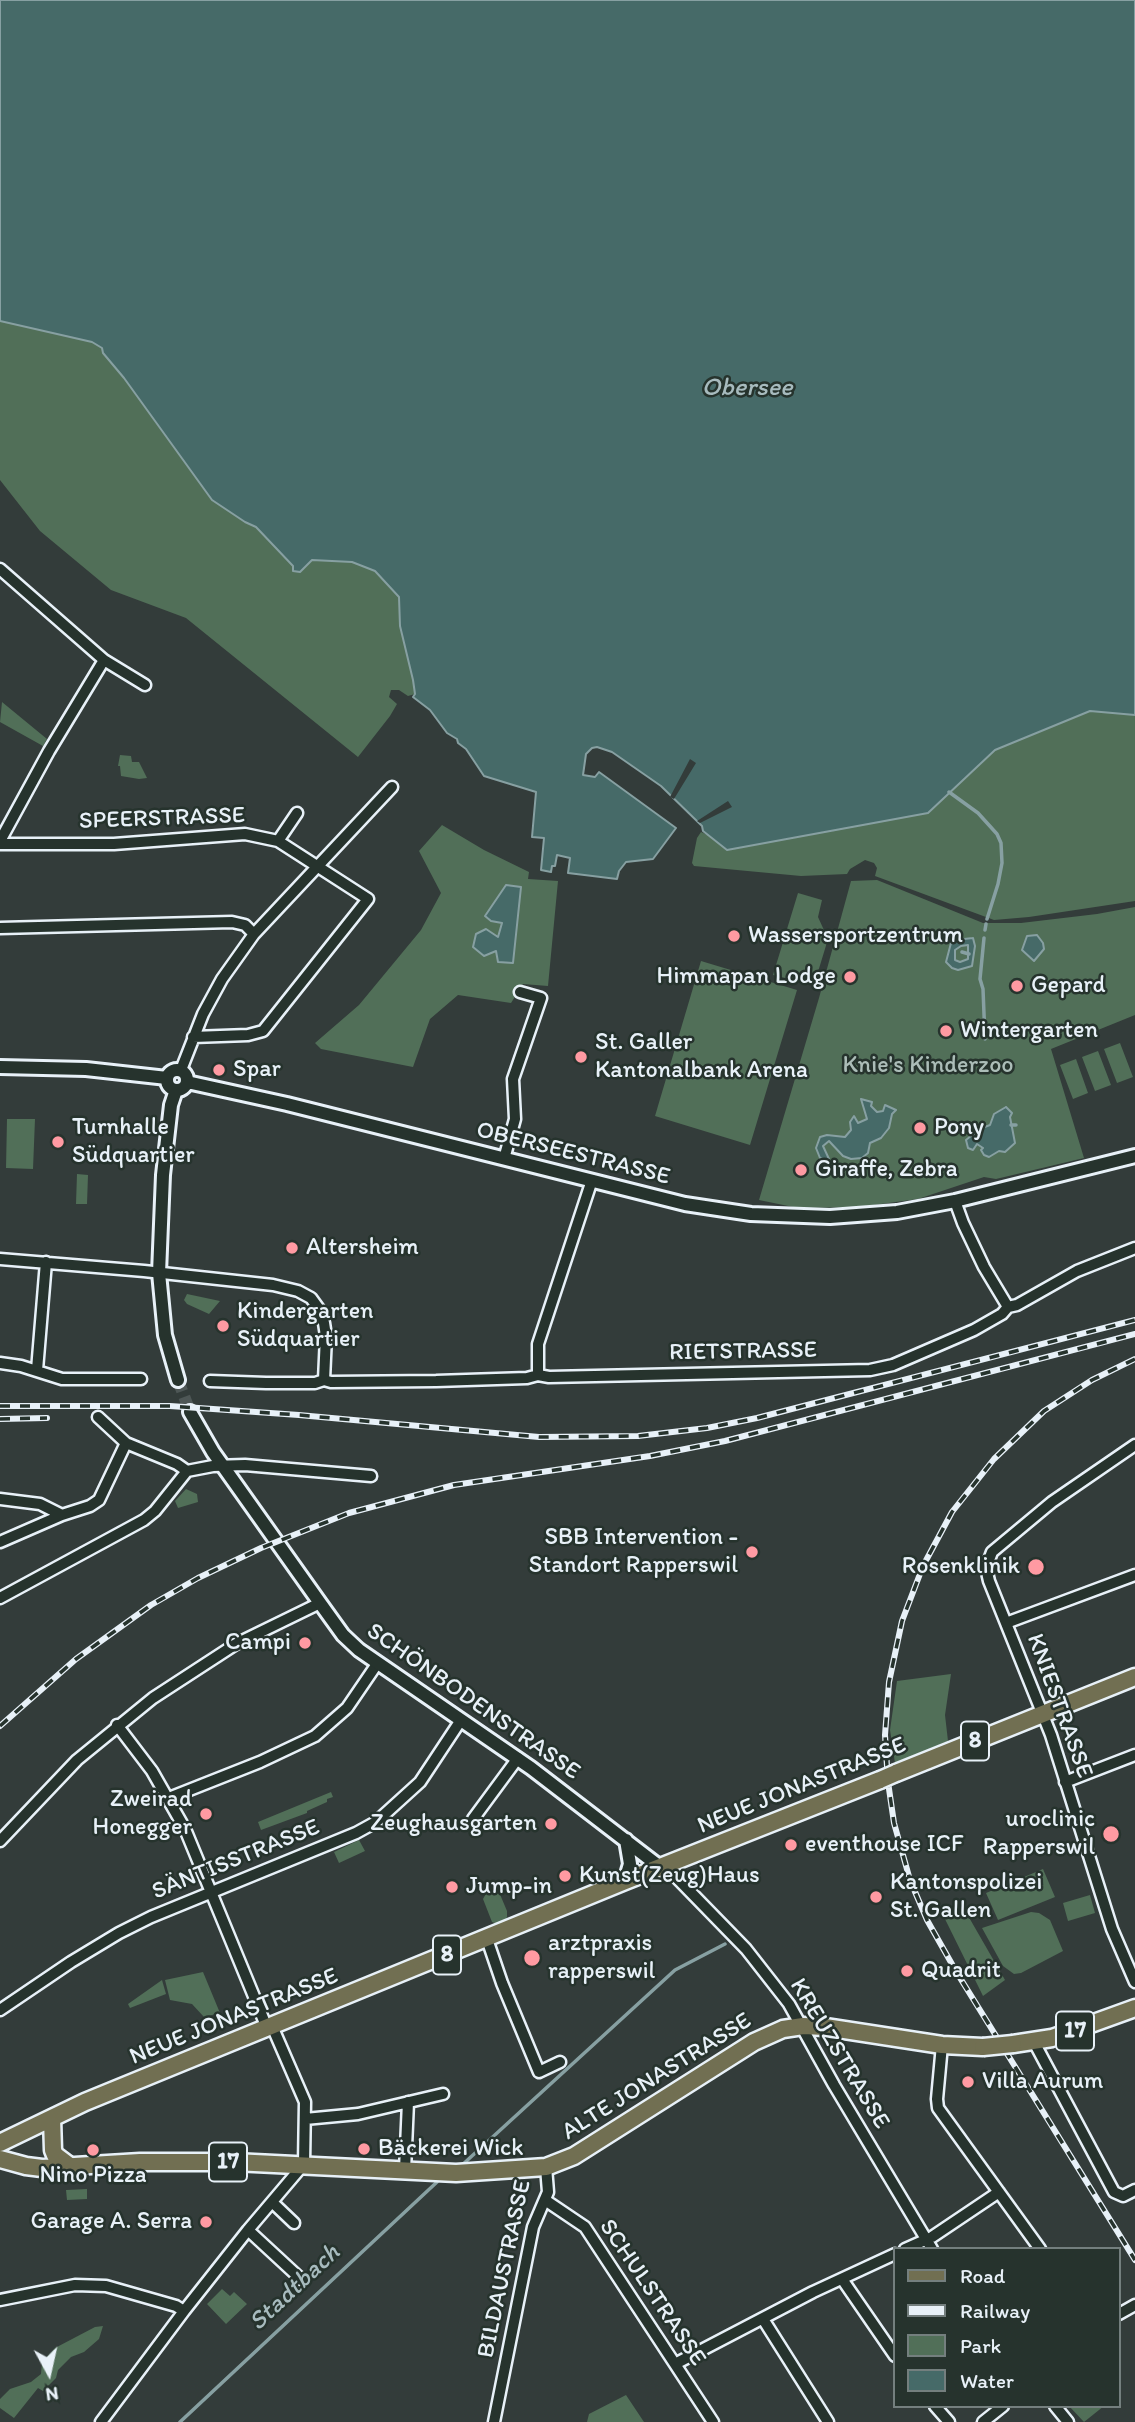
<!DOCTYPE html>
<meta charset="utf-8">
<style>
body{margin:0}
#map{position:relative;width:1135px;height:2422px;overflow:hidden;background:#333c3a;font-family:Itim,sans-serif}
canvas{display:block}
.legend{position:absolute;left:893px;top:2247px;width:228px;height:161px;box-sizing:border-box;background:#26332d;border:2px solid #747f7e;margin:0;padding:9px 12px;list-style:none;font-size:21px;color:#e8f1f8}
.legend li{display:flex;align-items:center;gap:14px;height:35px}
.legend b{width:35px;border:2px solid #747f7e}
.north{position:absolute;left:14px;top:2338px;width:70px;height:70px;-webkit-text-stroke:5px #26332d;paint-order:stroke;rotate:172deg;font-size:19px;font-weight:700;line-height:28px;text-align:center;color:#e8f1f8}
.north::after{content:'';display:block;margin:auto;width:24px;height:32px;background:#e8f1f8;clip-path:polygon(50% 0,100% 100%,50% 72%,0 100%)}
</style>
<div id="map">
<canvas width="1135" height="2422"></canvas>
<ul class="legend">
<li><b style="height:9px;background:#716f52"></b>Road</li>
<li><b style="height:9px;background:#e8f1f8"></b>Railway</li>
<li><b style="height:19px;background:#516f58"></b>Park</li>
<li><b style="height:19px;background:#466a68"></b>Water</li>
</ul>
<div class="north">N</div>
</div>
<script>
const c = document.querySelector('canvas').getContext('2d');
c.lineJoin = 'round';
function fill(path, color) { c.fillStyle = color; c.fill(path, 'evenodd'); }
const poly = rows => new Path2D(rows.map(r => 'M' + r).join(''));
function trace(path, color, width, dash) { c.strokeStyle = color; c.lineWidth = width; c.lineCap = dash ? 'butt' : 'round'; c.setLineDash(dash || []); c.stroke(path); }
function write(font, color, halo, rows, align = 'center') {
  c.font = font + ' Itim,sans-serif'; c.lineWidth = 5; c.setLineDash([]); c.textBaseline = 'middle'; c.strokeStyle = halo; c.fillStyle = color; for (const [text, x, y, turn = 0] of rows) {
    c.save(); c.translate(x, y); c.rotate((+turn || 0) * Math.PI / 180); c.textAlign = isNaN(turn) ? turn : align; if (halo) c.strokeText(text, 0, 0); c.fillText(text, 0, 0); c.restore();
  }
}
fill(poly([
 [0,198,398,514,415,694,408,696,399,690,391,690,389,697,397,704,390,716,358,757,186,618,111,590,40,531,0,480],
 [1135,603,1135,901,1029,917,994,920,875,876,877,868,874,863,865,860,850,869,847,874,801,876,694,866,692,863,697,838,701,832,710,836],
 [2,702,47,739,43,746,0,722],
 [120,755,131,756,132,762,139,762,147,778,139,779,121,776,120,766,118,766],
 [442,825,484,850,529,872,528,879,558,881,548,986,523,984,511,1003,458,995,430,1019,413,1067,321,1049,315,1043,359,1005,421,930,441,893,419,851],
 [877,880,983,923,1021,923,1097,914,1135,907,1135,1015,1051,1049,1084,1158,996,1179,984,1177,918,1199,859,1207,798,1208,759,1200,819,998,851,881],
 [798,893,822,900,818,917,828,939,814,985,773,975],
 [701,961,797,990,750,1145,655,1116],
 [1120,1043,1133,1077,1117,1083,1104,1049],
 [1098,1051,1111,1085,1095,1091,1082,1057],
 [1076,1059,1088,1093,1073,1099,1060,1065],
 [7,1119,35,1119,33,1169,6,1168],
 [77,1174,88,1175,87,1204,76,1204],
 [187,1294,220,1301,209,1314,187,1304,184,1300],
 [186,1489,197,1494,198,1502,178,1508,175,1501],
 [951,1674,945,1715,948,1741,895,1763,890,1730,897,1681],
 [331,1792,333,1797,327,1799,327,1802,307,1811,307,1813,261,1830,258,1822],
 [359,1840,365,1851,339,1863,334,1852],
 [1043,1869,1055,1897,998,1920,986,1893],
 [494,1889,499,1892,507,1911,507,1917,504,1922,497,1924,492,1922,483,1899,488,1890],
 [1090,1895,1095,1913,1068,1921,1063,1903],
 [963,1907,1005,1980,983,1996,944,1917],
 [1031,1912,1039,1913,1050,1920,1063,1951,1021,1973,1014,1974,1003,1966,982,1928],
 [203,1972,220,2013,204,2017,192,2004,170,2000,165,1980],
 [162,1980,166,1994,130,2008,128,2004],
 [87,2189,87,2199,67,2200,66,2190],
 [222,2289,230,2296,234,2292,247,2304,226,2324,207,2304],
 [103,2326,99,2339,84,2352,71,2357,58,2370,56,2378,43,2391,38,2388,14,2418,0,2408,0,2399,10,2389,31,2382,41,2374,42,2362,55,2348,95,2327],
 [626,2395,644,2422,587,2422,589,2414],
 [1069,2406,1104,2406,1084,2422]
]), '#516f58');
const water = poly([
 [0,0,1135,0,1135,715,1090,711,995,750,928,813,727,850,703,831,702,826,661,786,612,752,597,747,592,748,586,754,583,775,595,777,599,772,676,828,653,859,626,862,619,871,617,879,568,873,570,858,557,855,555,866,552,866,551,872,541,870,544,838,532,837,536,792,484,776,466,749,458,743,457,739,447,733,430,710,413,697,415,694,413,680,400,626,399,597,375,571,352,562,312,560,300,572,293,571,293,566,256,527,245,522,212,500,124,378,103,353,102,348,92,342,0,321,0,0],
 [506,885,521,887,513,963,498,962,496,951,484,956,473,947,476,934,486,929,498,937,502,923,491,921,485,916,506,885],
 [1037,935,1043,943,1044,949,1034,961,1022,950,1027,936,1037,935],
 [973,938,975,946,972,966,958,970,952,968,946,962,951,943,955,940,973,938],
 [968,945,968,959,960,962,955,960,955,950,961,946,968,945],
 [861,1099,872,1102,871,1106,877,1112,883,1111,885,1105,896,1110,892,1114,889,1128,881,1138,870,1143,868,1153,862,1158,851,1159,843,1156,829,1141,823,1146,829,1159,826,1161,820,1158,816,1148,820,1137,827,1135,845,1137,851,1130,850,1122,854,1116,858,1123,867,1119,861,1099],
 [1006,1107,1012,1113,1010,1117,1015,1143,1005,1152,999,1151,989,1157,984,1155,981,1150,983,1148,977,1144,973,1150,968,1148,966,1140,972,1135,979,1136,982,1128,990,1125,994,1114,1006,1107]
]);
fill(water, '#466a68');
trace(water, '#87a0a2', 2);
fill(poly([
 [690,759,696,763,674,799,670,797],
 [728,801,732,807,700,823,697,821]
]), '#333c3a');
trace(poly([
 [949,792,978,813,997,834,1001,843,1002,863,998,884,987,919],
 [985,930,986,924],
 [984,938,980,979,983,989,985,1039],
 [962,952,969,954],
 [1011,1125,1016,1125],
 [461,2166,675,1970,725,1944],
 [180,2422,437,2182]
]), '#87a0a2', 3.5);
trace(poly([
 [178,1380,190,1412]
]), '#4e5756', 12, [12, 6]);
const minor = poly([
 [0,569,104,660,145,685],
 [0,841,49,751,104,660],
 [278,841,297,813],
 [0,844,114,844,245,834,278,841,368,899,263,1031,248,1035,193,1037],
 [0,928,232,922,245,925,254,934],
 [181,1070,203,1014,222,979,254,934,392,787],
 [504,1159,515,1119,513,1079,541,998,520,992],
 [955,1201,963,1223,984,1267,1008,1307],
 [0,1259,144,1271,273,1285,298,1291,311,1298,319,1309,324,1323,326,1336,324,1380],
 [0,1363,21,1366,62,1379,141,1379],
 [37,1370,46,1262],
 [538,1375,538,1344,592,1180],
 [210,1381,266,1383,315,1383,324,1380,331,1382,436,1381,527,1378,538,1375,549,1377,870,1370,893,1365,974,1330,1002,1314,1008,1307,1017,1305,1077,1271,1135,1248],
 [98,1417,126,1443,177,1464,187,1471],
 [1135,1445,1052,1502,992,1552,986,1568,989,1581,1051,1735,1112,1929,1135,1982],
 [0,1499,40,1504,62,1515],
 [0,1542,62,1515,90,1506,99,1500,126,1443],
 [0,1598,144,1520,155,1511,187,1471,213,1466,245,1465,371,1476],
 [1006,1623,1135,1575],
 [117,1725,152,1771,185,1829,267,2028],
 [1065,1782,1135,1755],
 [169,1798,260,1762,315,1736,347,1708,377,1664],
 [473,1819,518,1758],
 [0,1841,77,1760,153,1698,236,1644,320,1603],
 [660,1867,674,1875,746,1949,789,2004,834,2085,932,2249],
 [487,1939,502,1983,539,2072,560,2062],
 [0,2010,71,1962,119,1933,151,1917,356,1833,376,1822,420,1782,461,1720],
 [1034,2042,1114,2192,1123,2196,1135,2190],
 [942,2045,937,2099,938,2108,1040,2249],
 [305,2119,358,2114,443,2094],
 [405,2170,408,2102],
 [545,2200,585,2227,713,2422],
 [272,2202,294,2223],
 [248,2230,302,2280],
 [905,2249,932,2237,999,2192],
 [842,2279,895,2356],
 [0,2300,75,2285,106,2286,176,2306,184,2311],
 [1119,2314,1135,2305],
 [763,2319,828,2422],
 [675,2364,813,2292,895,2254],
 [935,2406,949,2422],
 [1055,2406,1068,2422],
 [101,2422,184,2311,248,2230,304,2164,305,2102,272,2026],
 [494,2422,533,2227,548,2192,546,2167],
 [983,2422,1003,2406]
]);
const tertiary = poly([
 [0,1067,86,1069,167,1078],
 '167 1080a10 10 0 1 1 20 0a10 10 0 1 1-20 0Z',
 [187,1082,287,1104,685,1204,751,1214,830,1217,897,1212,955,1201,1135,1156],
 [176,1090,171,1105,163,1175,159,1273,165,1335,178,1380],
 [190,1412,213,1452,320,1603,343,1635,359,1650,531,1768,660,1867],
 [625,1881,630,1864,626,1840]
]);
const primary = poly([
 [896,1773,1135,1677],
 [1013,2044,1052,2038,1135,2008],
 [52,2118,53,2150,55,2155,71,2167],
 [0,2143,85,2102,625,1881,880,1780],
 [0,2159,26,2166,42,2168,140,2162,234,2162,456,2173,546,2167,574,2156,754,2042,783,2029,803,2026,825,2027,942,2045,983,2047]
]);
trace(minor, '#e8f1f8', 15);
trace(tertiary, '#e8f1f8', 18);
trace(primary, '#e8f1f8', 21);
trace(minor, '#26332d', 10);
trace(tertiary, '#26332d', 12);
trace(primary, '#716f52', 16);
const rail = poly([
 [1135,1359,1092,1380,1044,1411,994,1459,952,1512,923,1566,902,1621,889,1682,885,1735,888,1782,894,1823,910,1880,927,1920,957,1973,1135,2260],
 [0,1406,170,1406,299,1415,539,1437,638,1436,707,1428,757,1418,1135,1320],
 [0,1419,47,1418],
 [0,1726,76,1659,151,1605,198,1578,261,1548,349,1513,454,1485,650,1456,725,1441,1135,1334]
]);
trace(rail, '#e8f1f8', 6);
trace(rail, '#26332d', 3.5, [10]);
const primaryBridge = poly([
 [880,1780,896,1773],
 [983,2047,1013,2044]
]);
trace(primaryBridge, '#e8f1f8', 21, []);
trace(primaryBridge, '#716f52', 16);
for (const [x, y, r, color] of [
 [734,936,7,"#ff9aa2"],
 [850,977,7,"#ff9aa2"],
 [1017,986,7,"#ff9aa2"],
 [946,1031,7,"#ff9aa2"],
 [581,1057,7,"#ff9aa2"],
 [219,1070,7,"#ff9aa2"],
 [920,1128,7,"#ff9aa2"],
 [58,1142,7,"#ff9aa2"],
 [801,1170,7,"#ff9aa2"],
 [292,1248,7,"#ff9aa2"],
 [223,1326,7,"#ff9aa2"],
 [752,1552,7,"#ff9aa2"],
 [1036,1567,9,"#ff9aa2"],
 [305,1643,7,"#ff9aa2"],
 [206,1814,7,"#ff9aa2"],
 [551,1824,7,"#ff9aa2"],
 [1111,1834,9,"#ff9aa2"],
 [791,1845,7,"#ff9aa2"],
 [565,1876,7,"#ff9aa2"],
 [452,1887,7,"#ff9aa2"],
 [876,1897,7,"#ff9aa2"],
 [532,1958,9,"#ff9aa2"],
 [907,1971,7,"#ff9aa2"],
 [968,2082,7,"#ff9aa2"],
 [364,2149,7,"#ff9aa2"],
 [93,2150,7,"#ff9aa2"],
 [206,2222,7,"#ff9aa2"]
]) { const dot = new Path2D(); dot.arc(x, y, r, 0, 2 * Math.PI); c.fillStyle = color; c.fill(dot); trace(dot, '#26332d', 2.5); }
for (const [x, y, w] of [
 [975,1741,28],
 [447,1955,28],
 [1075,2031,38],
 [228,2162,38]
]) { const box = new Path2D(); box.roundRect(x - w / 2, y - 19.5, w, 39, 5); c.fillStyle = '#26332d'; c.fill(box); trace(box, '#e8f1f8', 2); }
write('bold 23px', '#e8f1f8', null, [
 ["8",975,1741],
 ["8",447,1955],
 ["17",1075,2031],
 ["17",228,2162]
]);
write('24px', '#e8f1f8', '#26332d', [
 ["SPEERSTRASSE",162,819,-2],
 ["OBERSEESTRASSE",573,1154,14],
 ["RIETSTRASSE",743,1352,-1],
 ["SCHÖNBODENSTRASSE",473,1702,35],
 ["KNIESTRASSE",1059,1706,70],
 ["NEUE JONASTRASSE",802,1786,-22],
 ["SÄNTISSTRASSE",236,1860,-22],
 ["NEUE JONASTRASSE",234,2017,-22],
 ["KREUZSTRASSE",839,2054,59],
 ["ALTE JONASTRASSE",657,2077,-32],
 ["BILDAUSTRASSE",505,2269,-78],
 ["SCHULSTRASSE",652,2293,56]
]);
write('24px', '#e8f1f8', '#26332d', [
 ["Wassersportzentrum",748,936],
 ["Himmapan Lodge",836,977,"right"],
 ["Gepard",1031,986],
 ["Wintergarten",960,1031],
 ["St. Galler",595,1043],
 ["Kantonalbank Arena",595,1071],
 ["Spar",233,1070],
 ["Turnhalle",72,1128],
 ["Südquartier",72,1156],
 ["Pony",934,1128],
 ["Giraffe, Zebra",815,1170],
 ["Altersheim",306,1248],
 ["Kindergarten",237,1312],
 ["Südquartier",237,1340],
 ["SBB Intervention -",738,1538,"right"],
 ["Standort Rapperswil",738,1566,"right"],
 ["Rosenklinik",1020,1567,"right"],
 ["Campi",291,1643,"right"],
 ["Zweirad",192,1800,"right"],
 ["Honegger",192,1828,"right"],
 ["uroclinic",1095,1820,"right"],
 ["Rapperswil",1095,1848,"right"],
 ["Zeughausgarten",537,1824,"right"],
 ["eventhouse ICF",805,1845],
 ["Kunst(Zeug)Haus",579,1876],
 ["Kantonspolizei",890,1883],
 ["St. Gallen",890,1911],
 ["Jump-in",466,1887],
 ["arztpraxis",548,1944],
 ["rapperswil",548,1972],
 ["Quadrit",921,1971],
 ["Villa Aurum",982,2082],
 ["Bäckerei Wick",378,2149],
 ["Nino Pizza",93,2176,"center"],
 ["Garage A. Serra",192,2222,"right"]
], 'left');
write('24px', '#acbdb8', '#26332d', [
 ["Knie's Kinderzoo",928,1066]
]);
write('italic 26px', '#a7bbbe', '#26332d', [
 ["Obersee",747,388],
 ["Stadtbach",295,2288,-43]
]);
</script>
